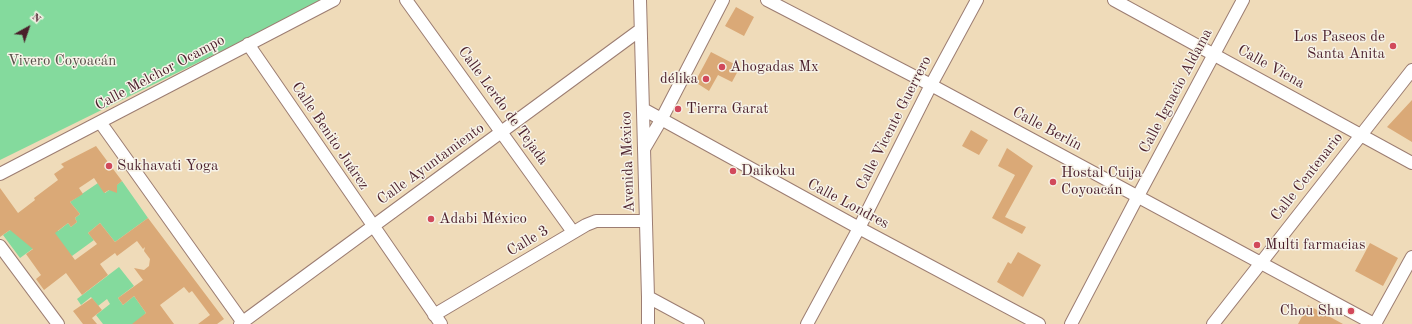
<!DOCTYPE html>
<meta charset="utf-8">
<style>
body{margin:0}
#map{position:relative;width:1412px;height:324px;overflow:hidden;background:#efdbb9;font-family:"Old Standard TT",serif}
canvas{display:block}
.north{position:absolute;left:8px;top:8px;width:40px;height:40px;-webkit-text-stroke:3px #f7f3e8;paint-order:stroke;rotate:40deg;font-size:11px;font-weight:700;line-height:16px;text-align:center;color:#4a1f2b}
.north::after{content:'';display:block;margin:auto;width:14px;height:18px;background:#4a1f2b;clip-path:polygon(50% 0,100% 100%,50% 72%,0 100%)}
</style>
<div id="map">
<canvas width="1412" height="324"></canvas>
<div class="north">N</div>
</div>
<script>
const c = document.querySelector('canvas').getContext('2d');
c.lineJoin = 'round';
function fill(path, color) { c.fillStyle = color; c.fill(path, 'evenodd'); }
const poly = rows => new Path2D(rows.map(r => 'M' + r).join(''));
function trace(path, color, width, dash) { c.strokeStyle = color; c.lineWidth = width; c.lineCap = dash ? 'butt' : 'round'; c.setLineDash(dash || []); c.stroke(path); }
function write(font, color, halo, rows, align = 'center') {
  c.font = font + ' "Old Standard TT",serif'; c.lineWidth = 3; c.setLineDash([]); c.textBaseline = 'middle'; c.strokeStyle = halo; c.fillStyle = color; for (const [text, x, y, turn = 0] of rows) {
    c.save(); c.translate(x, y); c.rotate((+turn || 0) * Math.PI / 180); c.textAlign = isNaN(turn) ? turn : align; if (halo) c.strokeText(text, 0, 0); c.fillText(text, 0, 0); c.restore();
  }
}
fill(poly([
 [0,0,325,0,0,160],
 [122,181,148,218,115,242,100,223,88,233,94,240,72,256,42,242,20,258,3,235,10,230,55,227,58,231,68,223,71,227,77,222,75,218,80,214,70,202,98,183,105,193],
 [119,267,134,286,118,298,123,305,134,296,146,313,136,324,103,324,96,315,110,304,107,299,98,306,91,297,81,305,77,299]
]), '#84da9d');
fill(poly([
 [736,7,754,17,744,36,725,26],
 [711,52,740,67,732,82,718,75,709,91,695,82],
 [1412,100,1412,142,1387,127],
 [971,130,988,140,979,155,962,146],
 [96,146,122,181,117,185,117,193,109,190,104,193,94,178,79,188,83,194,70,202,80,214,75,218,77,222,71,227,68,223,55,233,75,260,97,244,88,233,100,223,115,242,148,218,224,319,217,324,198,324,210,315,192,291,189,293,184,287,160,305,174,324,132,324,146,313,134,296,123,305,118,298,143,280,134,268,144,270,149,266,150,259,144,251,145,247,143,249,137,241,117,256,115,253,100,264,108,275,82,295,66,273,44,290,36,279,41,275,26,254,33,249,10,230,0,237,0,188,18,213,35,200,34,198,58,180,54,174,64,167,61,164],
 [1007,148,1033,166,1005,217,1026,227,1022,234,992,218,1015,175,998,166],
 [1370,243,1398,258,1383,286,1355,271],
 [1018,252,1041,265,1023,297,997,282,1008,262,1011,264],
 [92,298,102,310,92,318,97,324,83,324,73,311],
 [1308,305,1343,324,1298,324]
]), '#daa977');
const minor = poly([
 [406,0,573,232],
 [640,0,648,297,648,324],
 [767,0,931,85,1374,324],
 [1114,0,1412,163],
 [248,44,441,324],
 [643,109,859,228,1039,324],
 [100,122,244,324],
 [644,149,661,120,723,0],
 [0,174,334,0],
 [0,246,58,324],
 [648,297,698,324],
 [434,315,586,225,596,221,646,221],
 [240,324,640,30],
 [807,324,859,228,931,85,977,0],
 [1071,324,1138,196,1243,0],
 [1213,324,1412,70],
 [1375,324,1412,257]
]);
trace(minor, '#9c7d72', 14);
trace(minor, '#fff', 12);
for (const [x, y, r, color] of [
 [1393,46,4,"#d1495b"],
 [722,67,4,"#d1495b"],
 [706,79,4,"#d1495b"],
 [678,109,4,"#d1495b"],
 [109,166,4,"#d1495b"],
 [733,171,4,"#d1495b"],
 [1053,182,4,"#d1495b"],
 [431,219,4,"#d1495b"],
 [1257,245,4,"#d1495b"],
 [1351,311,4,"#d1495b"]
]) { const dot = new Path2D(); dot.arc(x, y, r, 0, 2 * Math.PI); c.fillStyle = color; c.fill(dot); trace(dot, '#f7f3e8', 1.5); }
write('15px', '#4a1f2b', '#f7f3e8', [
 ["Los Paseos de",1385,37,"right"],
 ["Santa Anita",1385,54,"right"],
 ["Ahogadas Mx",730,67],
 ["délika",698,79,"right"],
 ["Tierra Garat",686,109],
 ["Sukhavati Yoga",117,166],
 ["Daikoku",741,171],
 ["Hostal Cuija",1061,173],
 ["Coyoacán",1061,190],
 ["Adabi México",439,219],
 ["Multi farmacias",1265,245],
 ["Chou Shu",1343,311,"right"]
], 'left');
write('15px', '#584e48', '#f7f3e8', [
 ["Vivero Coyoacán",62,61]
]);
write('15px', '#4a1f2b', '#f7f3e8', [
 ["Calle Viena",1271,67,29],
 ["Calle Melchor Ocampo",160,73,-28],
 ["Calle Ignacio Aldama",1176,91,-62],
 ["Calle Lerdo de Tejada",503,106,54],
 ["Calle Vicente Guerrero",894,123,-63],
 ["Calle Berlín",1047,129,28],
 ["Calle Benito Juárez",330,136,56],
 ["Avenida México",628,162,-92],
 ["Calle Ayuntamiento",431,164,-36],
 ["Calle Centenario",1307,177,-52],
 ["Calle Londres",848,204,28],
 ["Calle 3",528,241,-31]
]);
</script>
